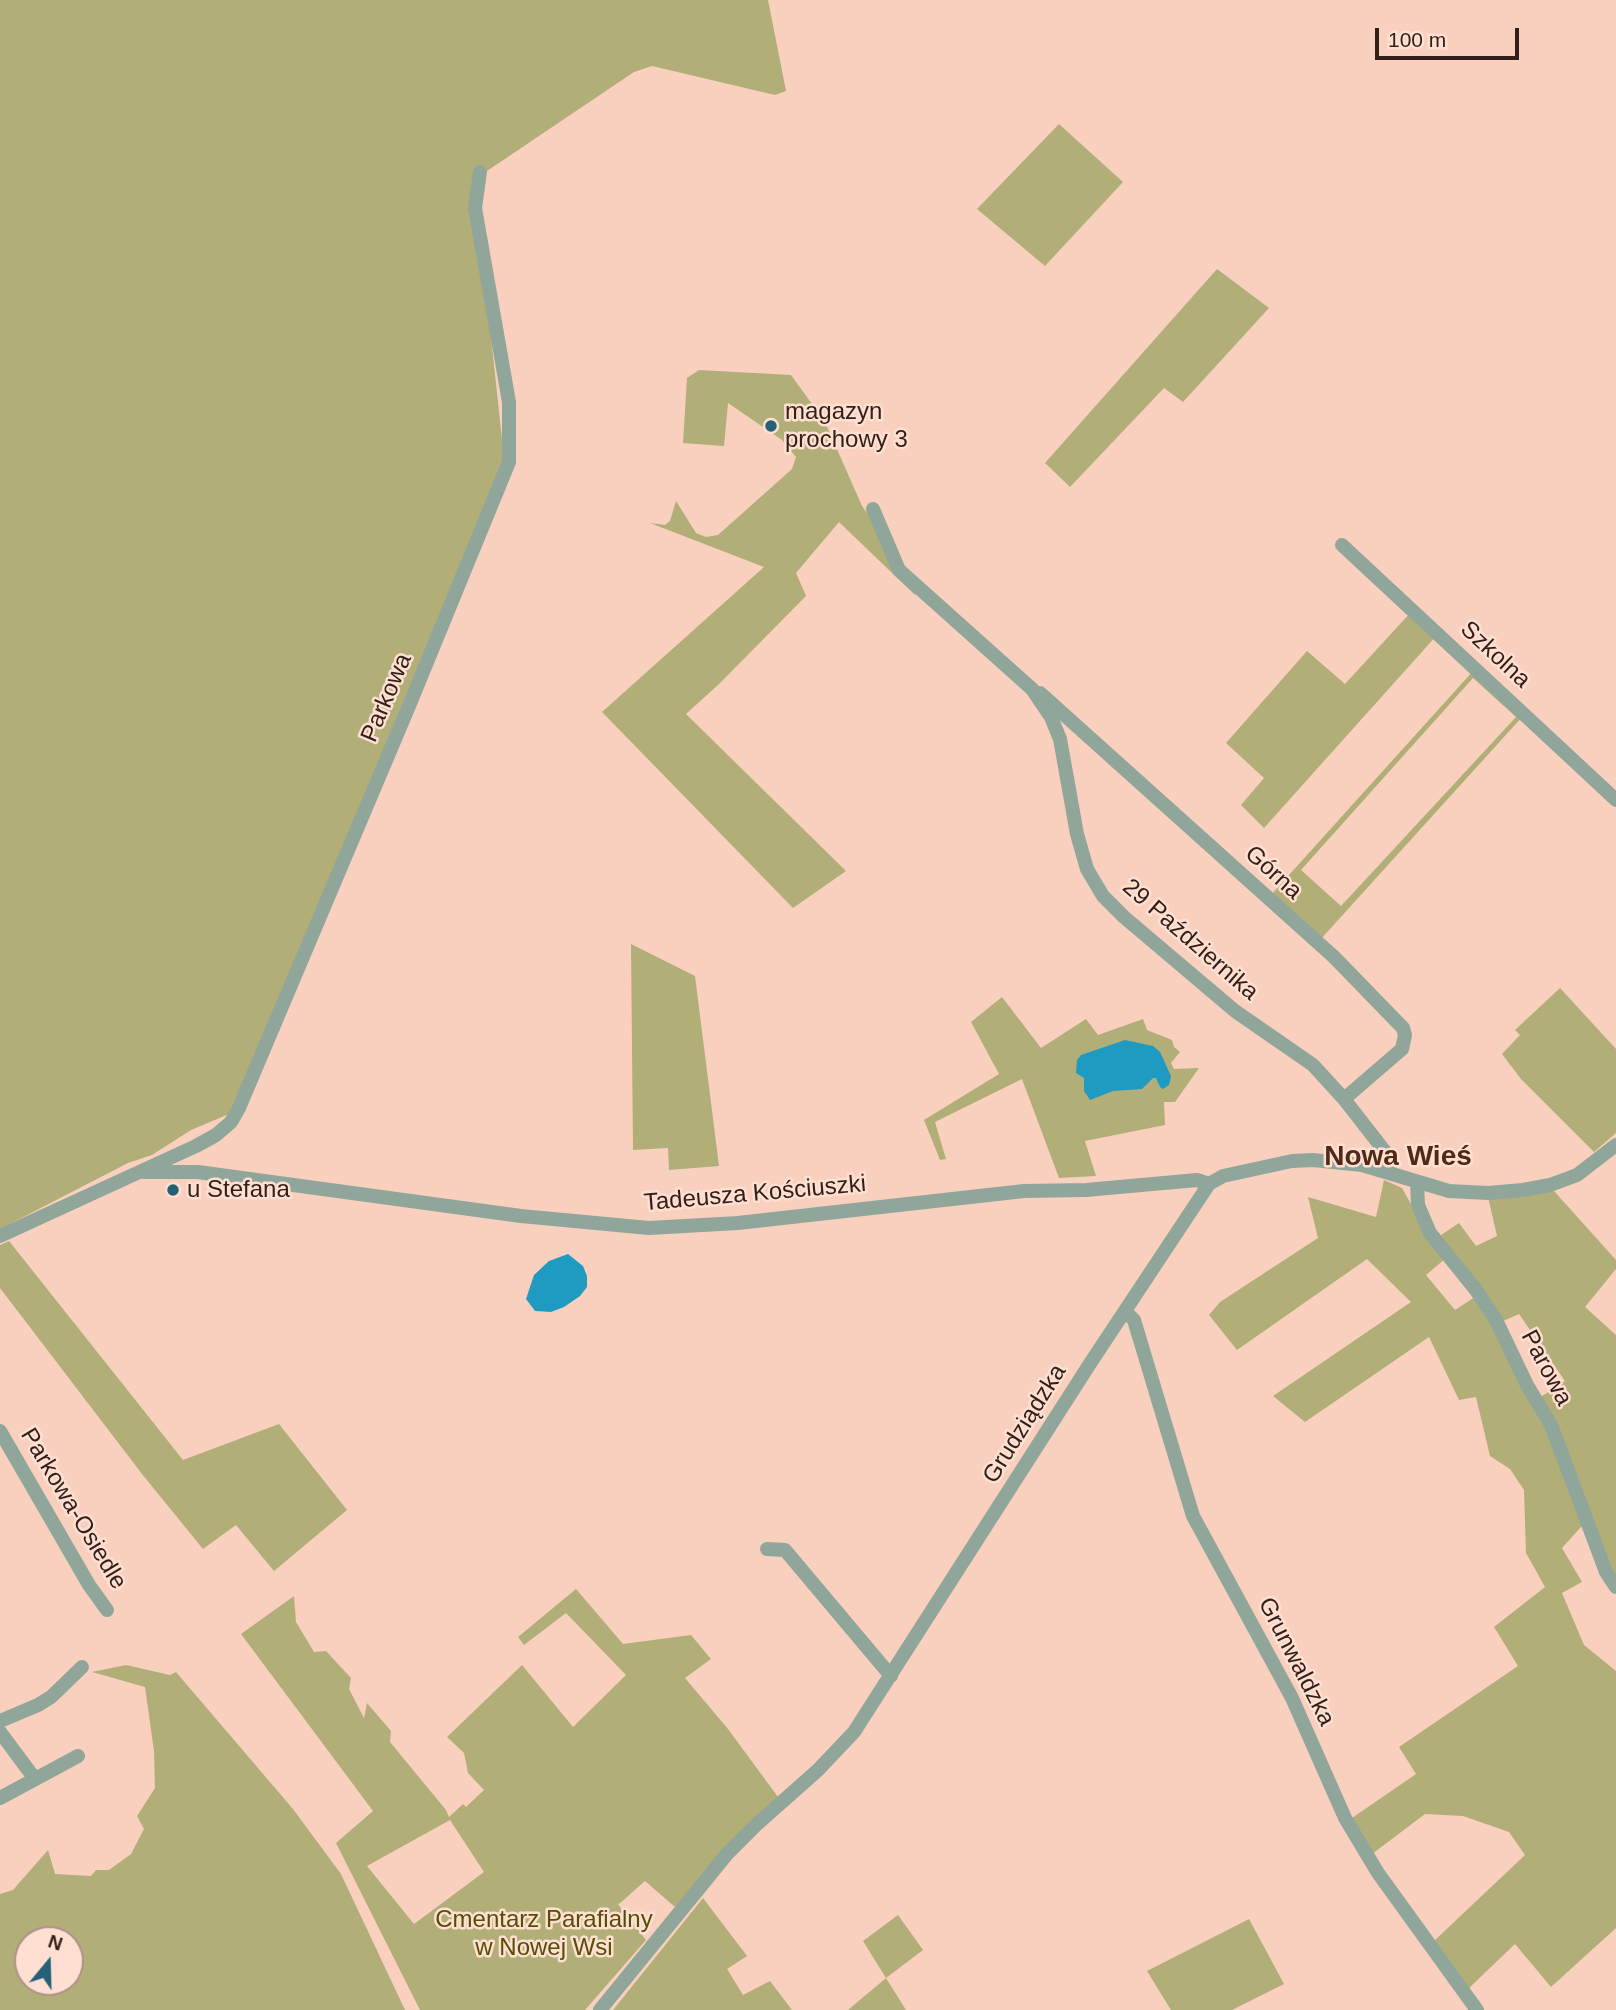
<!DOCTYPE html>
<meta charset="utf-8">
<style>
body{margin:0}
#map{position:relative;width:1616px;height:2010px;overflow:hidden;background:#f9d0bd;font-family:Helvetica,sans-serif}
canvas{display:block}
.north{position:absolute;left:14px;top:1926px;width:70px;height:70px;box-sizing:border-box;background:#ffdfd2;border:2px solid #ad9287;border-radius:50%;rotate:19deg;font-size:19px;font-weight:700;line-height:28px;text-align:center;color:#321f17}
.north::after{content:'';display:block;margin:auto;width:24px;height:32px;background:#226176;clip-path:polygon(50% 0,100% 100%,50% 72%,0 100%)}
.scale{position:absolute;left:1375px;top:28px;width:144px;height:32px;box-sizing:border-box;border:4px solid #321f17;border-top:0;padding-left:9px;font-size:21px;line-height:24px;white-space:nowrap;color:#321f17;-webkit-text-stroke:5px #ffdfd2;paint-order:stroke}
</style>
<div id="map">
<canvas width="1616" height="2010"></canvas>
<div class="north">N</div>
<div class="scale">100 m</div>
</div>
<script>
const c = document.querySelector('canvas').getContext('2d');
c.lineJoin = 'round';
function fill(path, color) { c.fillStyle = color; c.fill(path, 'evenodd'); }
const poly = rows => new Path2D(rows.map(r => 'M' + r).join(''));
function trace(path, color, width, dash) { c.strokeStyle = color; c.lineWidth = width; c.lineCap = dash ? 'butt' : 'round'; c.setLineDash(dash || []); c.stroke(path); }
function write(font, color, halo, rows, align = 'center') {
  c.font = font + ' Helvetica,sans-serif'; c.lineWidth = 5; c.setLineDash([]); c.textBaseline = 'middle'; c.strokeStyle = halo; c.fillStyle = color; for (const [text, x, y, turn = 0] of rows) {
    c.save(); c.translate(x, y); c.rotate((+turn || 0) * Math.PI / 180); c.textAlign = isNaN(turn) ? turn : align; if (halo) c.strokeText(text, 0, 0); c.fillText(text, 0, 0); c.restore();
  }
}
fill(poly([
 [0,0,768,0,786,91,775,95,652,66,634,72,484,173,473,169,504,458,239,1101,229,1114,191,1130,152,1155,128,1163,0,1229],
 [1059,124,1123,182,1045,266,977,209],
 [1217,269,1269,308,1183,402,1164,388,1070,487,1045,463],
 [699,370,791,375,825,422,862,506,916,582,915,595,839,522,796,573,806,596,719,684,686,714,846,871,793,908,602,712,764,567,650,523,665,525,670,521,676,501,696,533,706,537,718,535,792,469,796,457,782,440,728,403,724,446,683,443,687,378],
 [1412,611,1437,635,1264,828,1241,805,1264,778,1226,743,1307,651,1345,684],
 [1474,670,1523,716,1320,940,1270,896],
 [1473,678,1516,717,1341,906,1301,870],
 [631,944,695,976,719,1166,669,1170,668,1148,633,1150],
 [1560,988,1616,1049,1616,1133,1594,1152,1521,1079,1502,1054,1520,1035,1515,1030],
 [1002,997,1041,1048,1086,1019,1098,1035,1143,1019,1147,1030,1172,1040,1174,1047,1180,1052,1171,1063,1174,1069,1199,1068,1175,1102,1164,1102,1165,1125,1085,1141,1096,1176,1059,1178,1022,1079,935,1122,946,1159,940,1160,924,1120,999,1074,971,1022],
 [1384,1180,1402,1188,1426,1231,1446,1258,1426,1275,1455,1310,1481,1293,1441,1235,1459,1223,1476,1246,1497,1236,1488,1197,1554,1191,1616,1260,1616,1269,1585,1307,1616,1335,1616,1579,1582,1526,1562,1548,1582,1582,1562,1593,1584,1645,1616,1671,1616,1928,1551,1987,1515,1944,1467,1990,1434,1941,1525,1855,1509,1832,1463,1816,1425,1814,1372,1854,1352,1818,1416,1774,1399,1747,1518,1666,1494,1627,1545,1587,1526,1553,1524,1490,1510,1469,1490,1456,1476,1397,1459,1400,1429,1337,1305,1422,1273,1396,1411,1302,1367,1259,1237,1350,1209,1315,1220,1302,1318,1238,1308,1197,1376,1217],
 [1519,1314,1565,1381,1539,1398,1501,1322],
 [9,1241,183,1460,279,1424,347,1510,274,1571,236,1525,203,1549,142,1474,0,1288,0,1245],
 [576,1589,623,1644,691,1635,711,1659,685,1678,728,1729,778,1797,675,1907,645,1881,619,1904,617,1903,646,1940,585,2010,420,2010,336,1843,373,1811,241,1634,294,1596,296,1622,314,1652,326,1651,351,1678,349,1689,364,1718,367,1703,391,1731,390,1742,446,1810,449,1817,463,1804,466,1807,484,1790,468,1773,464,1753,447,1737,522,1665,573,1727,626,1675,566,1613,524,1645,518,1637],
 [450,1820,484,1872,414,1924,367,1866],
 [126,1665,170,1675,176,1672,293,1809,341,1874,405,2010,0,2010,0,1894,13,1890,48,1850,55,1874,91,1876,96,1870,109,1870,131,1854,144,1829,137,1816,155,1788,154,1751,145,1687,92,1672],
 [28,1940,70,1940,70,1982,28,1982],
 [703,1898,747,1956,727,1969,743,1995,770,1981,792,2010,613,2010],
 [898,1915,923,1950,886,1978,906,2010,848,2010,886,1978,863,1941],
 [1249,1919,1284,1984,1232,2010,1171,2010,1147,1971]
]), '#b1ae78');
fill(poly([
 [1125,1040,1153,1046,1160,1052,1171,1076,1169,1085,1163,1089,1160,1087,1156,1078,1153,1078,1142,1089,1113,1091,1090,1100,1084,1091,1084,1078,1076,1073,1077,1060,1081,1055],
 [568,1254,583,1266,587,1276,587,1287,580,1296,564,1307,551,1312,535,1311,526,1299,534,1275,549,1261]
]), '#1f9ac0');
trace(poly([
 [873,509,899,570,1032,689,1051,717,1060,739,1077,834,1087,869,1103,896,1124,917,1235,1011,1313,1065,1344,1099,1390,1158,1389,1172],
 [1342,545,1616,800],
 [1040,693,1334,957,1403,1028,1405,1035,1402,1049,1344,1099],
 [143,1172,198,1172,521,1216,649,1228,738,1223,1024,1191,1086,1190,1197,1180,1209,1184],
 [1417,1182,1418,1205,1430,1233,1476,1290,1496,1320,1527,1385,1551,1425,1606,1572,1616,1587],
 [0,1236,196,1146,216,1135,231,1122,239,1108,409,706,509,462,509,402,475,208,480,172],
 [1125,1311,1134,1320,1193,1516,1292,1698,1345,1818,1378,1873,1477,2010],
 [0,1431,89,1585,107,1610],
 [767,1549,785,1550,891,1676],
 [0,1721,38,1705,51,1697,82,1667],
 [0,1732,35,1779],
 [0,1798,78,1756],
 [600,2010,727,1854,756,1825,818,1770,854,1732,1091,1362,1209,1184,1223,1176,1292,1161,1313,1160,1362,1165,1449,1191,1488,1193,1523,1190,1550,1185,1577,1175,1616,1145]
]), '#90a69b', 14);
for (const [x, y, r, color] of [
 [771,426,7,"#226176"],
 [173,1190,7,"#226176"]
]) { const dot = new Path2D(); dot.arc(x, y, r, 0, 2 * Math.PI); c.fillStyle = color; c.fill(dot); trace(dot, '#ffdfd2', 2.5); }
write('24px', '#321f17', '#ffdfd2', [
 ["magazyn",785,412],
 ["prochowy 3",785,440],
 ["u Stefana",187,1190]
], 'left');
write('24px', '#321f17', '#ffdfd2', [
 ["Szkolna",1495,655,43],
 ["Parkowa",387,698,-67],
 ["Górna",1273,873,42],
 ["29 Października",1190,940,41],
 ["Tadeusza Kościuszki",755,1194,-5],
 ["Parowa",1546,1368,62],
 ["Grudziądzka",1025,1424,-58],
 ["Parkowa-Osiedle",73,1509,59],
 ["Grunwaldzka",1296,1662,63]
]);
write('24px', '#544f05', '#ffdfd2', [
 ["Cmentarz Parafialny",544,1920],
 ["w Nowej Wsi",544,1948]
]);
write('bold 28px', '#512a17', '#ffdfd2', [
 ["Nowa Wieś",1398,1157]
]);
</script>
